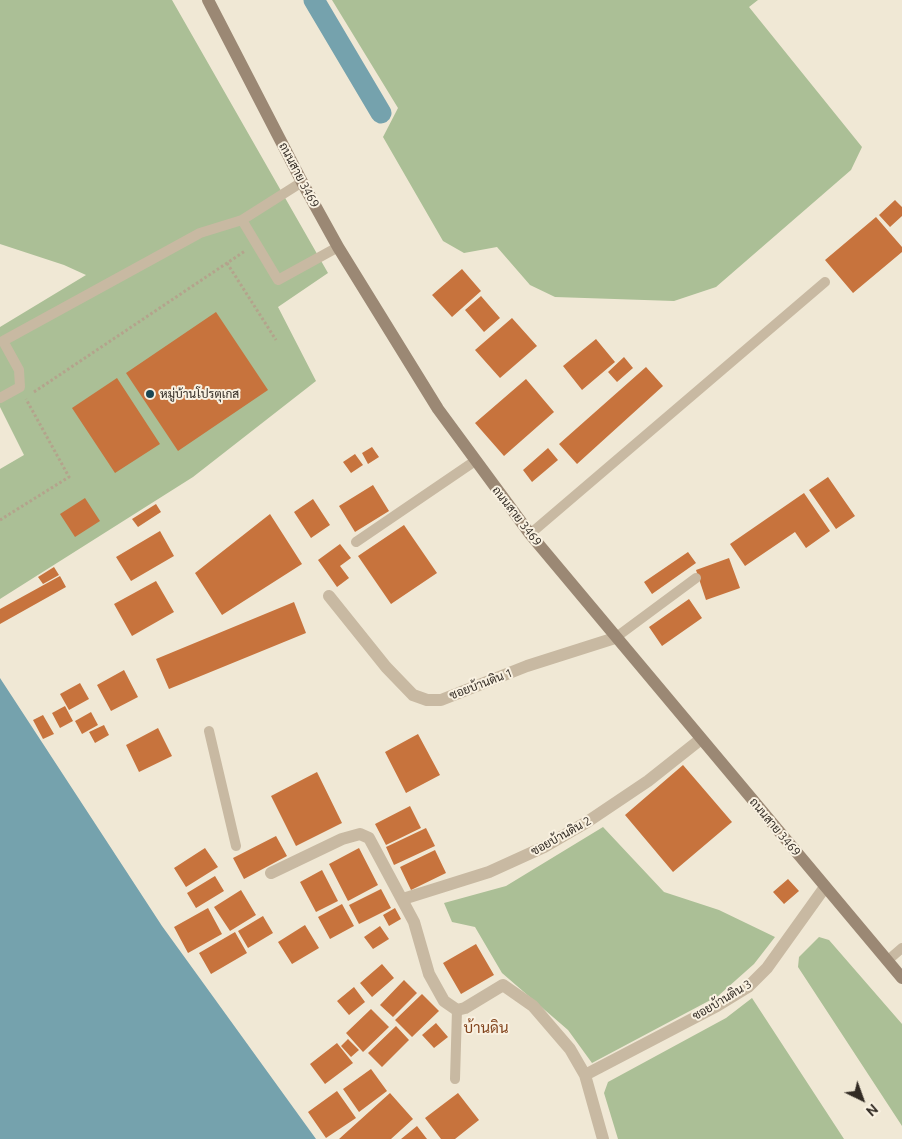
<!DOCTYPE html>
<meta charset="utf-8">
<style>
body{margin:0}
#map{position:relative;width:902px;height:1139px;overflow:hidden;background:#f0e8d5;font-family:Ubuntu,sans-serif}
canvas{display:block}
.north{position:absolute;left:837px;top:1074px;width:50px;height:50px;-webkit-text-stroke:4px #f9f1e1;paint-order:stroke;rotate:138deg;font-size:14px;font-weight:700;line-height:20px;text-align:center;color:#322b24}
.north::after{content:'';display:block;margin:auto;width:18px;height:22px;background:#322b24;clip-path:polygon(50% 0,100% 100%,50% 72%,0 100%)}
</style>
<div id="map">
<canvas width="902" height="1139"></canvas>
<div class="north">N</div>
</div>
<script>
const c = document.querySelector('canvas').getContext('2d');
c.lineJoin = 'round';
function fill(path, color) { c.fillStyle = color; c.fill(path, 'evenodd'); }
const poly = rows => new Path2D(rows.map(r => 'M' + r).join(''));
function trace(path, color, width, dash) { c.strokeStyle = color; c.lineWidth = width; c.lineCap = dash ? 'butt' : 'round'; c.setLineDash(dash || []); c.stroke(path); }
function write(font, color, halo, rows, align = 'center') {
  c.font = font + ' Ubuntu,Sarabun,sans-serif'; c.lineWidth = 4; c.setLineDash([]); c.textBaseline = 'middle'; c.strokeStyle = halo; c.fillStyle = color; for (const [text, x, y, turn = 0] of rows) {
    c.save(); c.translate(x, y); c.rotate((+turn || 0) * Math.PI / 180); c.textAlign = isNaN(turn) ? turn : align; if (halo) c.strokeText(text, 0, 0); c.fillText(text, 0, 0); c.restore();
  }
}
fill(poly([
 [0,0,172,0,328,273,278,307,316,381,193,477,0,599,0,469,24,455,0,407,0,327,86,275,64,265,0,244],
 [332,0,758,0,749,7,862,147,851,170,716,287,674,301,555,297,530,285,497,247,464,253,443,241,383,137,398,108],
 [603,827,664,892,719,910,775,937,754,964,718,996,592,1063,568,1030,502,973,475,927,452,922,444,903,506,886],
 [819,937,829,940,902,1024,902,1126,798,967,799,957],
 [752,998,844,1139,618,1139,604,1093,608,1082,726,1018]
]), '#abbf96');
fill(poly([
 [0,678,162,926,316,1139,0,1139]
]), '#75a2ad');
trace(poly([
 [314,0,381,113]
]), '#75a2ad', 21);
fill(poly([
 [895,200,902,207,902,216,890,227,879,215],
 [876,217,902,247,902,252,853,293,825,260],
 [462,269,481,291,452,317,432,295],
 [481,296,500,318,484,332,465,310],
 [216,312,268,390,178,451,126,373],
 [512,318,537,346,500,378,475,350],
 [596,339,615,362,582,390,563,366],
 [624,357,633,368,617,382,608,372],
 [646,367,663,386,577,464,559,444],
 [117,378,160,444,115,473,72,408],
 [526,379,554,412,504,456,475,423],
 [372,447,379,457,368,464,362,453],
 [548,448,558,460,532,482,523,470],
 [355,454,363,465,351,473,343,462],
 [828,477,855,516,836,529,809,490],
 [373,485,389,511,355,532,339,506],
 [804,493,830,531,806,548,795,532,745,566,730,544],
 [85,498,100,521,75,537,60,514],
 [313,499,330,525,311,538,294,512],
 [156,504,161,512,138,527,132,519],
 [270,514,302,564,222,615,195,573],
 [404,525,437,573,391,604,358,556],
 [160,531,174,556,131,581,116,557],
 [340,544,351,558,340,566,349,578,337,587,318,560],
 [688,552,696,563,652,594,644,582],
 [729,558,740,588,706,600,696,570],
 [54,567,59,575,43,584,38,577],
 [60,576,66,587,0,624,0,609],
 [156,581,174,612,132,636,114,604],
 [689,599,702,618,662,646,649,627],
 [294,602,306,633,169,689,156,659],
 [124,670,138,697,111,711,97,685],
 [80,683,89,699,69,710,60,694],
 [65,706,73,721,60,728,52,713],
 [91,712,98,725,82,734,75,721],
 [43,715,54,734,43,739,33,720],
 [104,725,109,735,95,743,89,732],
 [158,728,172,756,139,772,126,745],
 [418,734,440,775,406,793,385,752],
 [683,765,732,822,673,872,625,815],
 [317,772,342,823,296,846,271,796],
 [410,806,421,828,386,845,375,824],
 [426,828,435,846,394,865,386,847],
 [276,836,287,856,244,879,233,858],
 [205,848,218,867,186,887,174,868],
 [359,848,378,885,348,901,329,864],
 [435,850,446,873,411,890,400,867],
 [322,870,338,901,316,912,300,882],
 [215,876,224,891,196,908,187,893],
 [788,879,799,891,784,904,773,892],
 [381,889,391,908,359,924,349,905],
 [241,890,256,915,230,931,214,907],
 [342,904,354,926,330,939,318,917],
 [208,908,222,934,188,953,174,927],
 [395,908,401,919,389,926,383,915],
 [263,916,273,933,248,948,238,931],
 [305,925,319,948,292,964,278,942],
 [380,926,389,939,373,949,364,937],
 [235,932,247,953,211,974,199,953],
 [476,944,494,975,461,994,443,963],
 [382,964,394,978,372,997,360,983],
 [404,980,417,993,393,1017,380,1005],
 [354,987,365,1002,349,1015,337,1001],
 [422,994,439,1011,412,1037,395,1020],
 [371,1009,389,1027,363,1052,346,1033],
 [436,1023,448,1037,434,1048,422,1035],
 [396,1026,409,1040,382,1067,368,1053],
 [348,1039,359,1050,351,1057,341,1046],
 [337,1043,353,1063,325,1084,310,1064],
 [371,1069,387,1091,359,1112,343,1089],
 [337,1091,356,1118,326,1138,308,1112],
 [390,1093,413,1119,391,1139,339,1139],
 [458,1093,479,1120,455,1139,441,1139,425,1118],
 [417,1126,427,1139,401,1139]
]), '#c7733d');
trace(poly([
 [227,263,276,340],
 [34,392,245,251],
 [0,520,69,477,26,399]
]), '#b4a38c', 3, [2.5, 2.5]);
trace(poly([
 [242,220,278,280,338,247],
 [0,398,20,387,19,370,3,341,200,233,242,220,302,182],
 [530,534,825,282],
 [356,542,475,461],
 [615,638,696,578],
 [209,731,236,846],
 [887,961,902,948],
 [455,1079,457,1010]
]), '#c8b9a2', 10);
trace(poly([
 [329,596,386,667,413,695,427,700,441,700,527,666,615,638],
 [271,873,342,839,360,834,369,838,414,922,429,974,444,1001,457,1010,465,1008,503,985,533,1006,570,1049,585,1075,603,1139],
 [403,899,489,872,544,847,587,822,648,781,701,739],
 [585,1075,717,1006,748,987,767,968,825,887]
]), '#c8b9a2', 12);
trace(poly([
 [208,0,302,182,338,247,438,409,530,534,902,978]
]), '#9b8874', 12);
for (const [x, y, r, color] of [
 [150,394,5,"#1a4754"]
]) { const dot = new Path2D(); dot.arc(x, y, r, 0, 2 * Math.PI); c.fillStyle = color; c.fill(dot); trace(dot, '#f9f1e1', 2); }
write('12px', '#322b24', '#f9f1e1', [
 ["ถนนสาย 3469",299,175,62],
 ["ถนนสาย 3469",517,516,52],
 ["ซอยบ้านดิน 1",481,684,-21],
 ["ถนนสาย 3469",775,827,50],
 ["ซอยบ้านดิน 2",561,836,-29],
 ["ซอยบ้านดิน 3",722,1000,-31]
]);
write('12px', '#322b24', '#f9f1e1', [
 ["หมู่บ้านโปรตุเกส",160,394]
], 'left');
write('15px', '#82441d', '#f9f1e1', [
 ["บ้านดิน",486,1028]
]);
</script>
